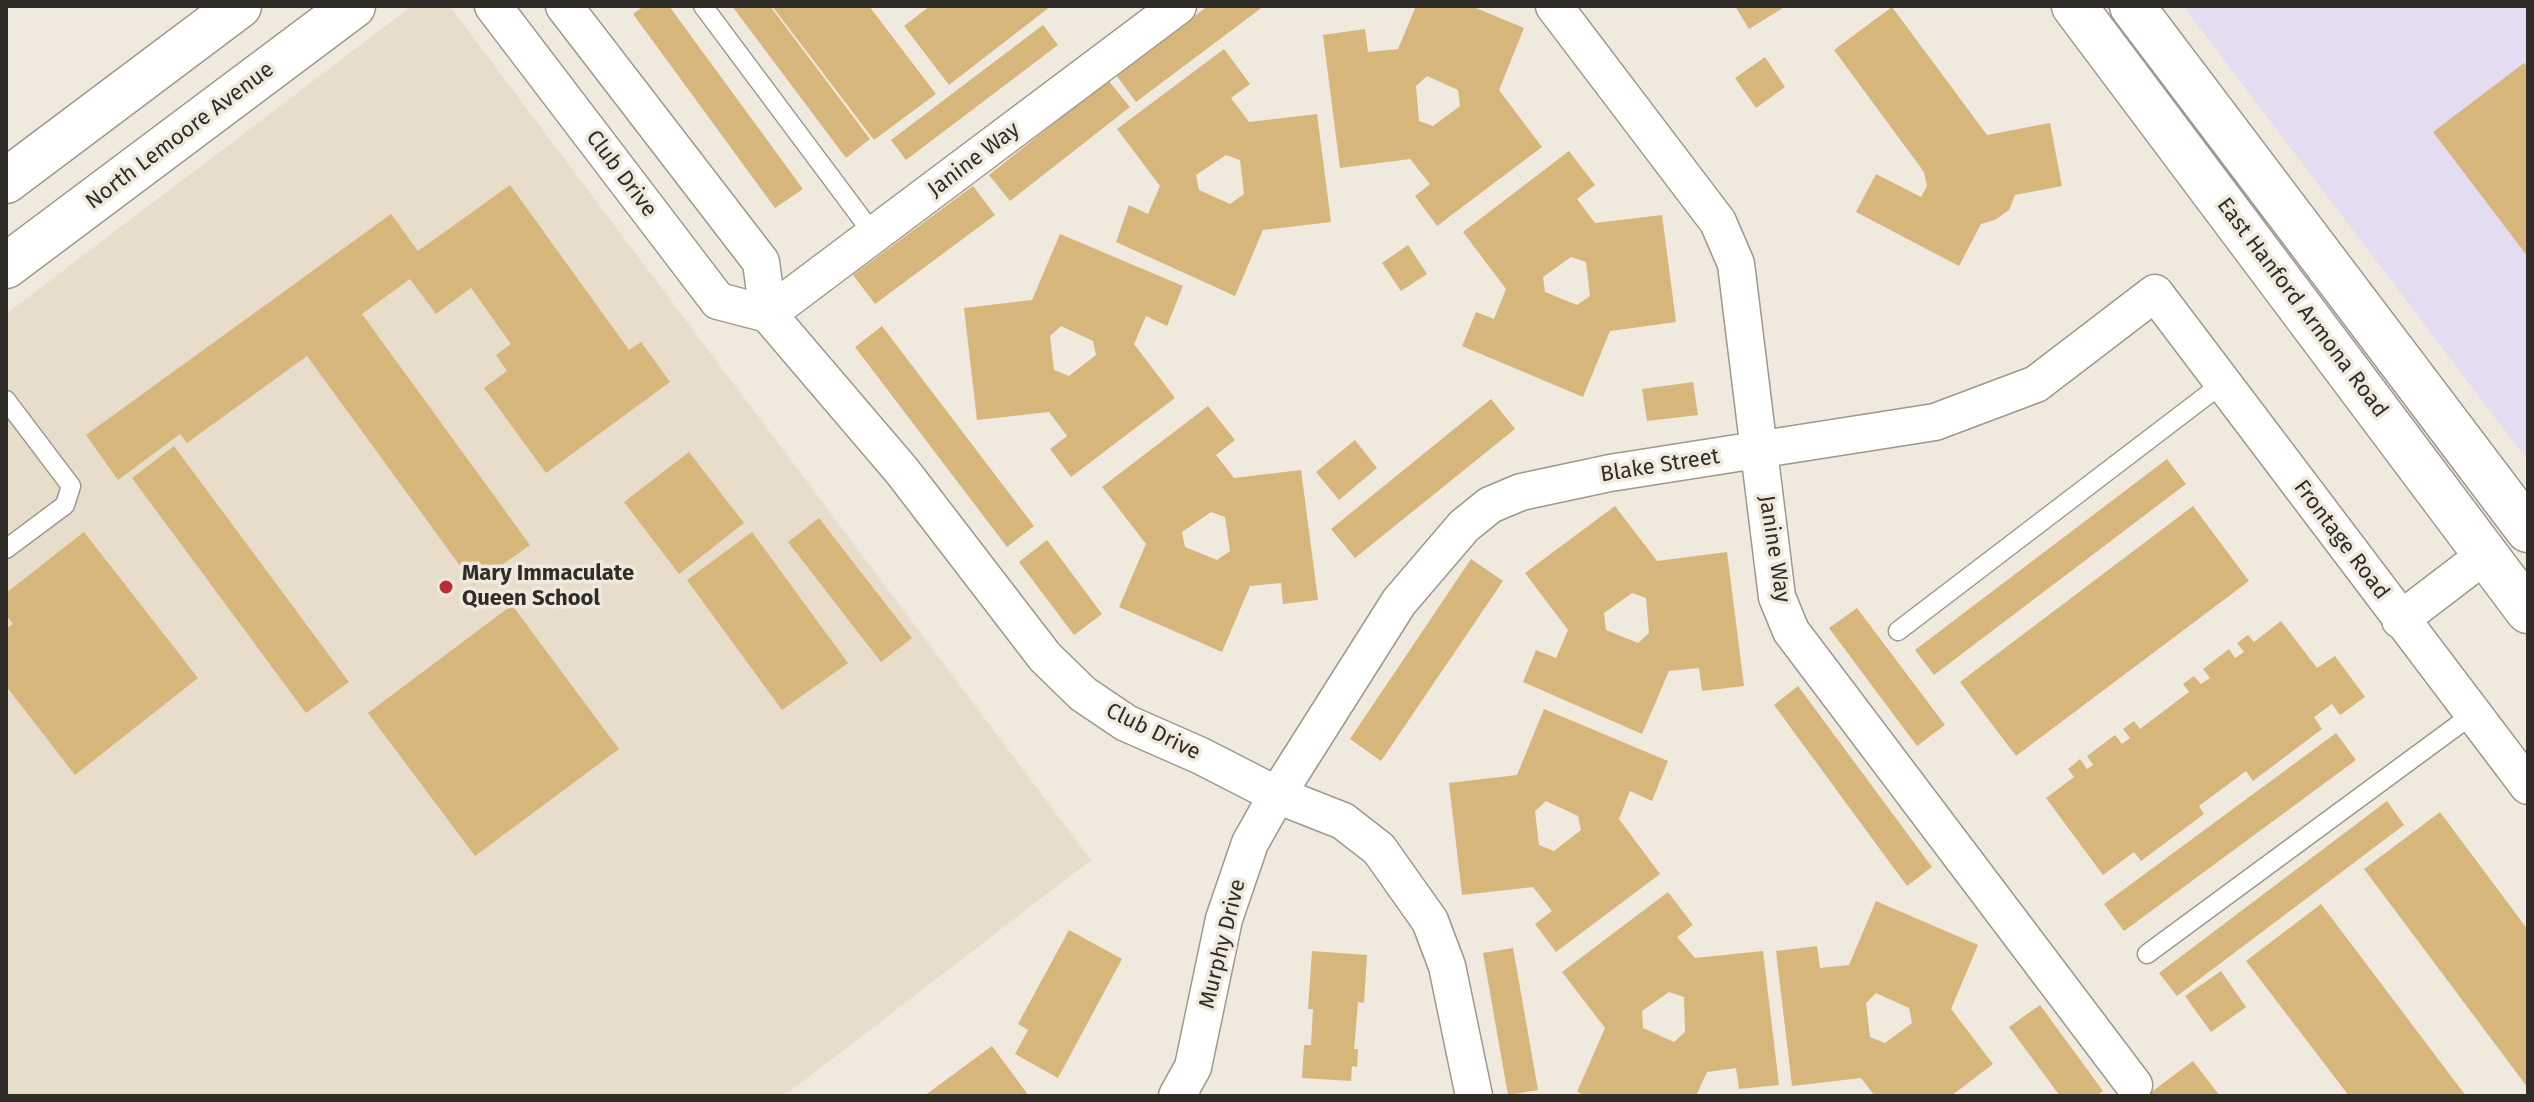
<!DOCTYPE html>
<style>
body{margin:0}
#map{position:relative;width:2534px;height:1102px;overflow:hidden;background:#f0e9dd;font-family:"Fira Sans",sans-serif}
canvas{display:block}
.frame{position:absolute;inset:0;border:8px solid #302d29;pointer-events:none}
</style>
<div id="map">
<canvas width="2534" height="1102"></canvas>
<div class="frame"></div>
</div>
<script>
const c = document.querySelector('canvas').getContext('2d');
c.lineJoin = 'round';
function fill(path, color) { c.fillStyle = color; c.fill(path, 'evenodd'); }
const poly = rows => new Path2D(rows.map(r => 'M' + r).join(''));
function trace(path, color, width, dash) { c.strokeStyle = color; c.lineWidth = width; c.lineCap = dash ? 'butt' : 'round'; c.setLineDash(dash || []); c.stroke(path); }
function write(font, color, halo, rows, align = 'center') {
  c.font = font + ' "Fira Sans",sans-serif'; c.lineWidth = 7; c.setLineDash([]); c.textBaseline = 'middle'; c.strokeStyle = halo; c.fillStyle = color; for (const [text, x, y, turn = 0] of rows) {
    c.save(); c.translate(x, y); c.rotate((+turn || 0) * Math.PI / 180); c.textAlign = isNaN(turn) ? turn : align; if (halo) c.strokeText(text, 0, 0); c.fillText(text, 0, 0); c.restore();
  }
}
fill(poly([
 [2183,6,2528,6,2528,461]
]), '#e4dcf1');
fill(poly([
 [412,6,450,6,1091,860,784,1096,6,1096,6,314]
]), '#e8ddcb');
fill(poly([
 [644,6,669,6,803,189,775,208,633,14],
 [732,6,770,6,870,139,846,158],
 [772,6,869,6,936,94,874,140],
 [930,6,1051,6,949,85,904,26],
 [1208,6,1264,6,1136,102,1116,75],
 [1416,6,1471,6,1524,28,1499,90,1542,147,1437,226,1415,196,1430,184,1410,159,1340,168,1323,35,1365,29,1368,52,1398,49],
 [1427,76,1458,90,1460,106,1433,126,1419,121,1416,86],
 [1735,6,1786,6,1749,29],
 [1892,7,1987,135,2050,123,2062,186,2015,195,2009,210,1995,220,1981,224,1959,266,1856,212,1876,174,1921,197,1927,186,1924,172,1834,50],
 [1043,25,1058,45,906,160,891,140],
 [1224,49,1250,84,1231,98,1249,122,1317,114,1331,222,1263,230,1235,296,1116,242,1129,205,1148,214,1160,186,1117,129],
 [1226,155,1240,160,1244,194,1230,204,1199,190,1196,175],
 [1765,57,1785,87,1756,108,1735,78],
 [2524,63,2528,68,2528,257,2433,132],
 [1108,80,1130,107,1010,201,989,175],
 [1569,151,1595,185,1577,199,1595,223,1662,215,1676,322,1610,331,1583,397,1462,346,1476,312,1494,319,1506,289,1463,232],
 [1571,257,1586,262,1590,296,1577,305,1545,292,1543,277],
 [510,185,629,350,641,342,670,382,546,473,484,388,507,371,496,355,511,344,471,288,436,314,410,279,362,314,530,545,474,585,307,356,187,443,180,434,118,480,86,435,391,214,418,251],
 [973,186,995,215,875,304,853,275],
 [1060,234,1183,286,1167,326,1146,316,1134,344,1175,398,1071,477,1050,449,1067,436,1049,412,977,420,964,308,1032,300],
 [1061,326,1093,341,1096,355,1069,376,1054,370,1050,336],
 [1408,245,1427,274,1401,291,1382,263],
 [882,326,1034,526,1007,547,855,347],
 [1693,382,1698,415,1647,421,1642,389],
 [1491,399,1515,429,1355,558,1331,529],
 [1208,406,1235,440,1216,455,1234,478,1301,470,1318,600,1283,604,1281,583,1250,586,1222,652,1119,607,1146,544,1102,487],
 [1211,512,1225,517,1230,551,1217,560,1185,547,1182,532],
 [1355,440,1377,468,1339,500,1316,472],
 [174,446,349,682,306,713,132,478],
 [689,452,744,523,679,574,624,502],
 [2167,459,2186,484,1934,675,1915,650],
 [1615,506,1657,561,1727,552,1744,686,1702,691,1699,668,1669,671,1642,734,1523,682,1536,650,1556,658,1568,630,1525,573],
 [1632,593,1646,598,1649,633,1638,643,1606,630,1604,613],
 [2193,506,2249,581,2016,756,1960,682],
 [819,518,912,638,881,662,788,542],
 [84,532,198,678,75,775,6,686,6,629,13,624,6,615,6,593],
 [752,532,848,663,782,710,687,580],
 [1047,540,1102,614,1074,635,1019,562],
 [1471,559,1503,581,1381,761,1350,739],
 [512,605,619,749,475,856,368,713],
 [1857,608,1945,725,1917,746,1829,628],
 [2281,621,2317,668,2335,656,2365,697,2340,715,2332,704,2314,717,2322,729,2253,781,2246,771,2199,806,2204,814,2141,861,2134,852,2103,875,2046,798,2074,777,2068,769,2080,759,2087,769,2093,765,2087,756,2115,735,2122,744,2130,738,2123,729,2134,721,2140,729,2189,692,2183,684,2194,676,2201,684,2210,678,2203,669,2229,649,2235,658,2244,652,2237,643,2248,635,2254,642],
 [1798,686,1932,867,1907,886,1774,705],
 [1544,709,1668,761,1652,801,1630,791,1619,819,1660,874,1556,952,1535,924,1552,911,1533,887,1462,895,1449,783,1517,775],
 [1546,801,1578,816,1581,830,1554,851,1539,845,1535,811],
 [2336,733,2356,760,2124,931,2104,904],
 [2387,801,2404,825,2177,996,2159,973],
 [2440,812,2528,930,2528,1088,2364,869],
 [1668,892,1693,925,1677,937,1695,958,1763,951,1779,1085,1739,1089,1736,1068,1707,1072,1696,1096,1587,1096,1577,1092,1605,1028,1562,972],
 [1669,992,1684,997,1685,1032,1674,1042,1643,1028,1642,1011],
 [1876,901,1978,945,1951,1009,1993,1064,1951,1096,1875,1096,1861,1078,1792,1086,1776,951,1817,946,1820,968,1849,965],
 [1876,993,1909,1008,1912,1023,1885,1043,1870,1037,1866,1003],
 [2321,904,2466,1096,2349,1096,2246,961],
 [1069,930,1122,959,1058,1078,1015,1054,1028,1030,1018,1024],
 [1513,948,1538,1090,1508,1095,1483,953],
 [1312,951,1367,955,1364,1003,1358,1002,1354,1049,1358,1049,1357,1067,1352,1066,1351,1081,1302,1078,1304,1045,1311,1045,1313,1009,1308,1009],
 [2221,971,2246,1007,2211,1032,2185,996],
 [2040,1005,2103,1091,2096,1096,2060,1096,2009,1027],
 [992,1046,1029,1096,924,1096],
 [2193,1061,2220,1096,2146,1096]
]), '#d7b67b');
const service = poly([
 [703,6,874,235],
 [6,400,71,486,65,505,6,549],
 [1898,631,2223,383],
 [2147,954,2473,714]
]);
const minor = poly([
 [493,6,718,301,768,314],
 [564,6,761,262,768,314,902,471,1045,657,1083,694,1126,723,1201,756,1277,795,1343,821,1379,849,1430,921,1447,966,1474,1096],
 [1554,6,1718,222,1736,264,1777,597,1791,631,2134,1085],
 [768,314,1178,6],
 [2400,620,2485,555],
 [1177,1096,1193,1067,1224,919,1250,843,1277,795,1399,602,1464,526,1490,505,1521,492,1610,473,1935,422,2036,384,2155,293,2528,786]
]);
const secondary = poly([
 [2074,6,2528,611],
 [2132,6,2528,530],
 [6,181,239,6],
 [6,266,353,6]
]);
trace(service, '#9e988d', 21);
trace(minor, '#9e988d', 39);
trace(secondary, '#9e988d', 47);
trace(service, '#fff', 18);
trace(minor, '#fff', 36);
trace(secondary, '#fff', 44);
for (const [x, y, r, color] of [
 [446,587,8,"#bc2c34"]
]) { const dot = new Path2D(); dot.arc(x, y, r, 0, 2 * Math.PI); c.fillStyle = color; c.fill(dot); trace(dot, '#f0e9dd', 3); }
write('22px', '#302d29', '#f0e9dd', [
 ["North Lemoore Avenue",180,136,-37],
 ["Janine Way",974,160,-37],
 ["Club Drive",621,174,53],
 ["East Hanford Armona Road",2302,308,53],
 ["Blake Street",1660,466,-9],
 ["Frontage Road",2341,540,53],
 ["Janine Way",1774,549,81],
 ["Club Drive",1153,732,26],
 ["Murphy Drive",1223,944,-76]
]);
write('bold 22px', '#302d29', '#f0e9dd', [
 ["Mary Immaculate",462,574],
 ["Queen School",462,599]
], 'left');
</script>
